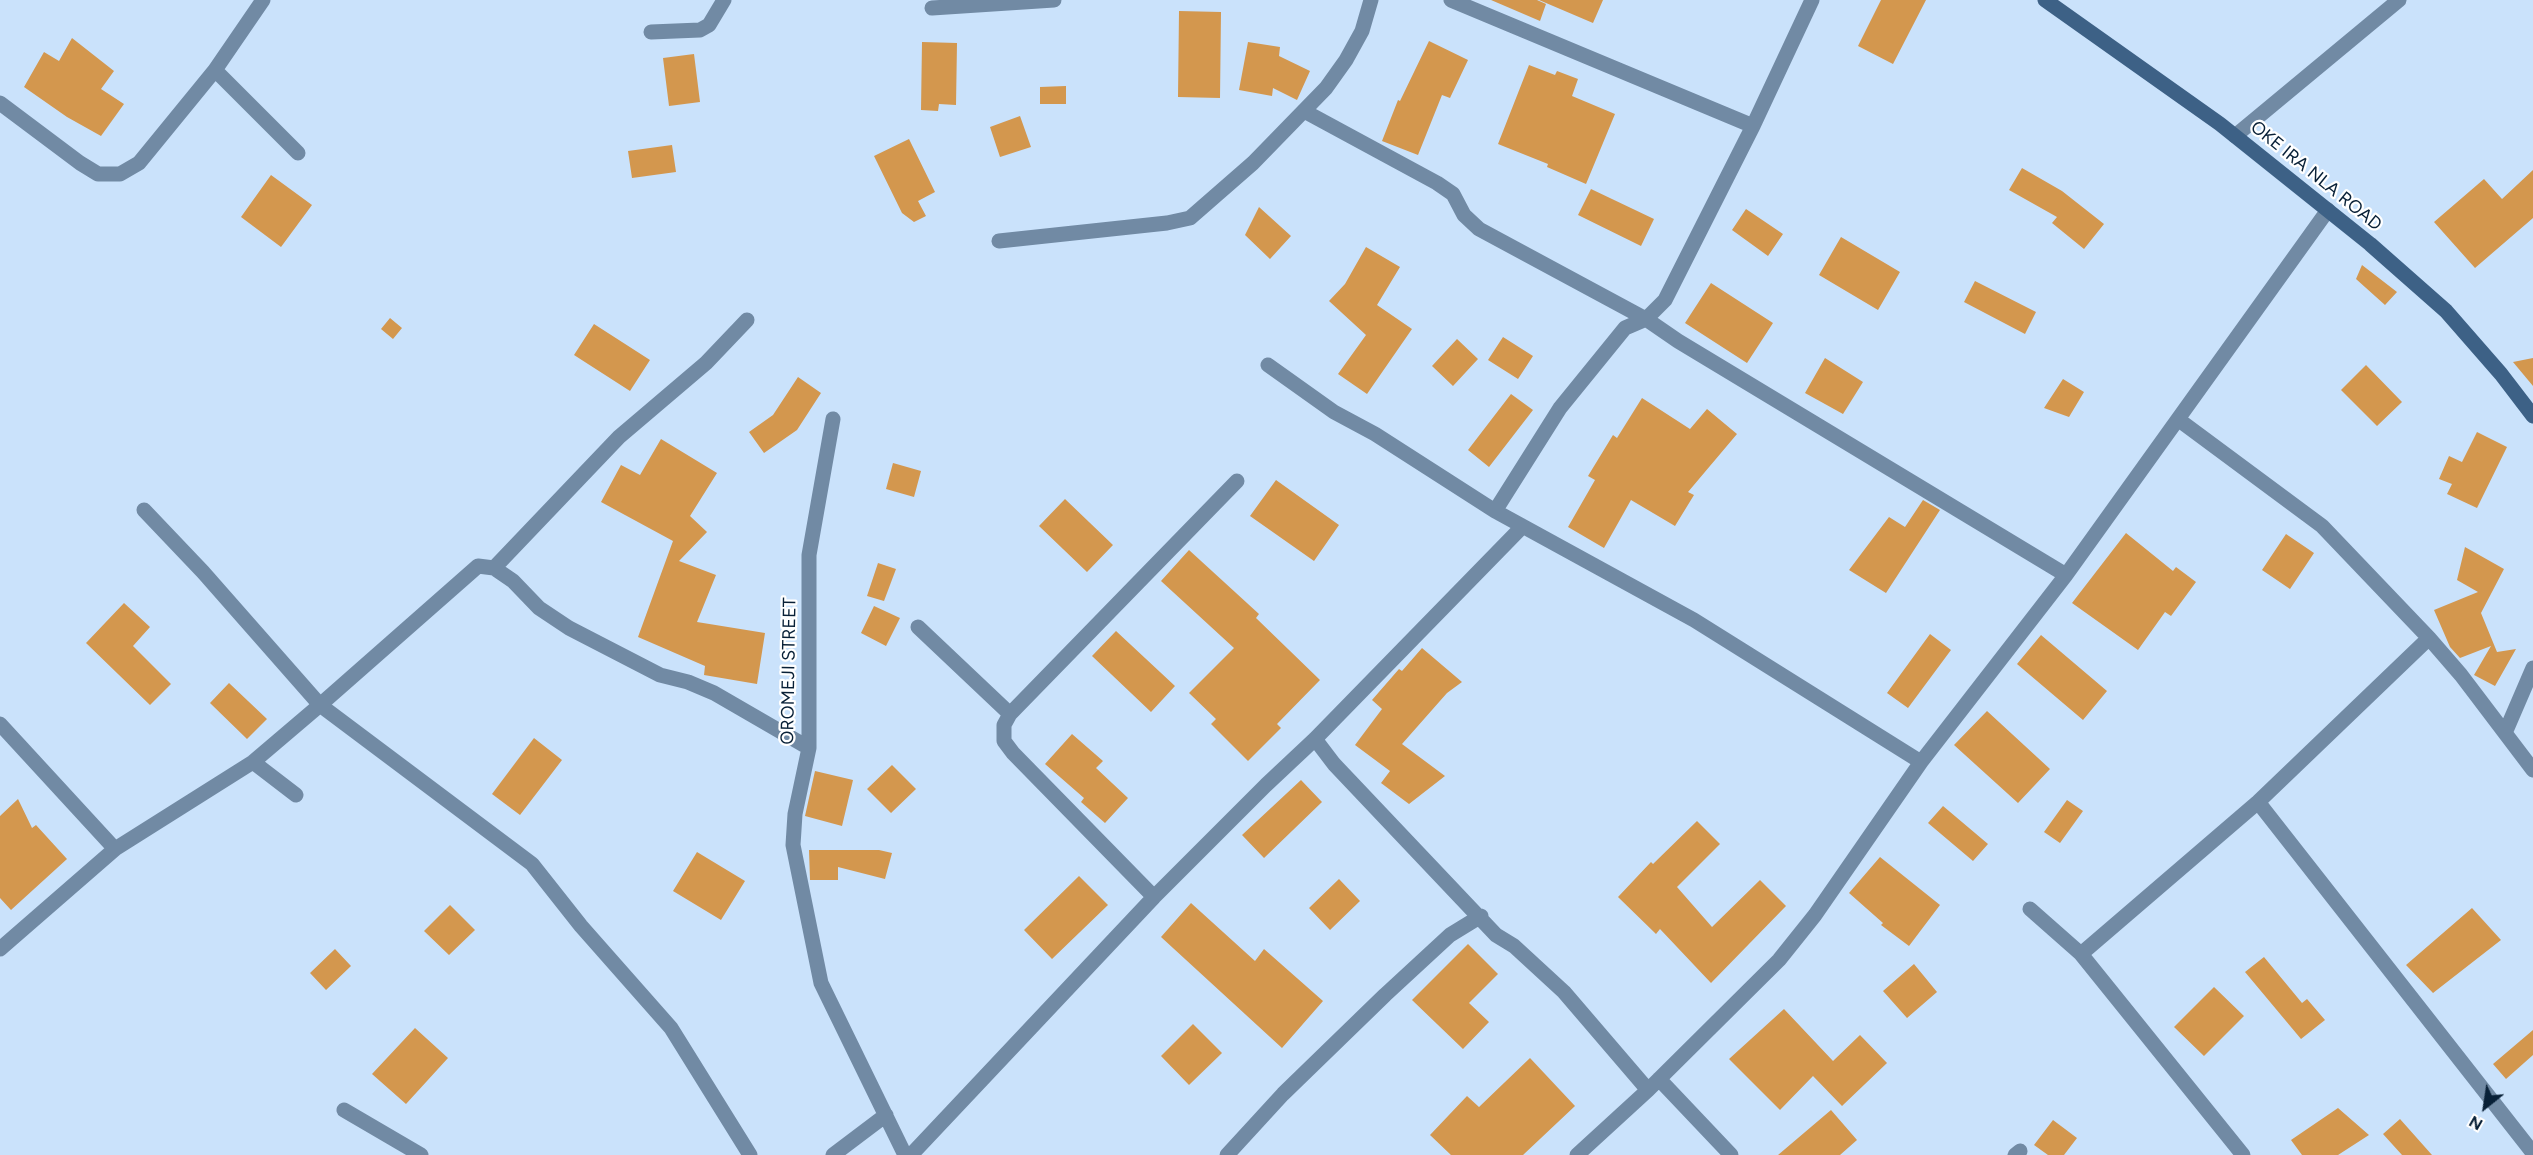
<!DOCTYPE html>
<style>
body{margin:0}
#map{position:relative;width:2533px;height:1155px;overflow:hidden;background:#cae2fb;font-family:Figtree,sans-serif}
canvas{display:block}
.north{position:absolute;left:2455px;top:1077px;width:60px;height:60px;-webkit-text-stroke:4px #fff;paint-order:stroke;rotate:210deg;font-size:16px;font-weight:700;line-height:24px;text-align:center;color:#082037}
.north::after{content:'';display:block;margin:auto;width:21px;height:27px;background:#082037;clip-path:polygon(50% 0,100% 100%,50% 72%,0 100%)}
</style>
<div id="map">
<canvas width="2533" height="1155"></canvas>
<div class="north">N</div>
</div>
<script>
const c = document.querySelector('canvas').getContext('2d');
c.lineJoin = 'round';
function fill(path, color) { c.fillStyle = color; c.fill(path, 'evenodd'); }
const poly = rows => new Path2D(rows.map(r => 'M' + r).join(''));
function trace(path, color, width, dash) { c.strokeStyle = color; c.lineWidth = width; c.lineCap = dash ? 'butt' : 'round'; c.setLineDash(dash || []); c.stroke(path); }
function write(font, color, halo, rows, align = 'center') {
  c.font = font + ' Figtree,sans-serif'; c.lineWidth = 4.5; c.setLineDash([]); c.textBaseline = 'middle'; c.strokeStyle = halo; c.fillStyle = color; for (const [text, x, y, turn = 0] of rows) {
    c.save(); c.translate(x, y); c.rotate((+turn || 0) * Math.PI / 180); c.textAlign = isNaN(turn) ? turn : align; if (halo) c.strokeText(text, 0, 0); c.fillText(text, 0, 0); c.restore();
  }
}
fill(poly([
 [1491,0,1537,0,1546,4,1540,21],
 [1539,0,1603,0,1593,23],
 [1881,0,1926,0,1893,64,1858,46],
 [1179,11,1221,12,1220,98,1178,97],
 [72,38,114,71,101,89,124,104,101,136,67,117,24,87,44,52,59,61],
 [1429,41,1468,60,1450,98,1442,95,1418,155,1382,141,1398,100,1400,101],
 [922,42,957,43,956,105,939,104,938,111,921,110],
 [1248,42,1280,47,1279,56,1310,71,1297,100,1273,88,1272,96,1239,90],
 [694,54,700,102,669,106,663,58],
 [1529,65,1555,75,1557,71,1578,79,1572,96,1615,114,1586,184,1547,167,1548,164,1498,144],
 [1066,86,1066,104,1040,104,1040,87],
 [1020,116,1031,147,1000,157,990,127],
 [909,139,935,192,918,201,926,216,914,222,902,213,874,156],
 [672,145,676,172,632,178,628,151],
 [2022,168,2062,191,2104,224,2084,249,2052,223,2057,217,2009,190],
 [2533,170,2533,218,2475,268,2434,222,2484,179,2502,199],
 [271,175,312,205,281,247,241,217],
 [1591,189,1654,219,1641,246,1578,215],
 [1259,207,1291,236,1270,259,1245,235],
 [1746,209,1783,234,1768,256,1732,230],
 [1841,237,1900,272,1878,310,1819,275],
 [1366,247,1400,267,1377,305,1412,329,1367,394,1338,374,1366,335,1329,301,1345,284],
 [2362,265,2397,292,2385,305,2356,279],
 [1975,281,2036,312,2025,334,1964,302],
 [1711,283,1773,323,1747,363,1685,323],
 [390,318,402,328,393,339,381,329],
 [594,324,650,360,630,391,574,355],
 [1503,337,1533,356,1518,379,1488,360],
 [1457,339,1478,359,1453,386,1432,366],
 [1825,358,1863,382,1843,414,1805,393],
 [2533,358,2533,386,2513,362],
 [2366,365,2402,402,2377,426,2341,390],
 [798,377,821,393,797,430,764,453,749,432,773,415],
 [2063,379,2084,392,2069,417,2044,408],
 [1511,394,1533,410,1489,467,1468,450],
 [1642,398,1690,429,1707,409,1737,434,1688,492,1694,495,1675,526,1631,500,1604,548,1568,527,1595,480,1588,476,1613,435,1617,438],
 [2477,432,2507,447,2477,508,2447,494,2452,484,2439,479,2449,456,2462,462],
 [661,439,717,473,690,516,707,532,679,561,716,575,697,622,765,633,757,684,704,675,705,666,638,637,673,541,601,502,621,465,640,475],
 [893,463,921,471,914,497,886,489],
 [1276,480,1339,525,1314,561,1250,516],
 [1065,499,1113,545,1087,572,1039,526],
 [1923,500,1940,510,1886,593,1849,570,1889,517,1905,527],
 [2126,533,2173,571,2176,567,2196,582,2171,616,2165,612,2138,650,2072,603],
 [2286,534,2314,553,2290,589,2262,570],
 [2465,547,2504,569,2481,613,2497,652,2516,649,2495,686,2474,675,2491,646,2460,658,2450,647,2434,610,2478,592,2457,580],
 [1189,550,1259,614,1256,618,1320,680,1277,724,1281,728,1248,761,1211,724,1216,719,1189,693,1234,648,1161,581],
 [878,563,896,569,884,601,867,596],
 [124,603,150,627,133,646,171,684,150,705,86,643],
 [874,606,900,618,886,646,861,633],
 [1116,631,1175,686,1151,712,1092,656],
 [1930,634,1951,650,1908,708,1887,693],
 [2041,635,2107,691,2083,720,2017,664],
 [1422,648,1462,682,1447,693,1402,744,1445,776,1409,804,1381,783,1390,771,1355,745,1382,709,1372,700,1399,669,1402,671],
 [229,683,267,719,247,739,210,703],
 [1987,711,2050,769,2018,803,1954,745],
 [1072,734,1103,761,1096,768,1128,798,1105,823,1081,802,1084,798,1045,764],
 [534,738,562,760,520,815,492,794],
 [892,765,916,789,891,813,867,789],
 [815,771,853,780,842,826,805,816],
 [1301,780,1322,802,1264,858,1242,835],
 [18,799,32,828,36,825,67,859,11,910,0,898,0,816],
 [2067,800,2083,811,2060,843,2044,832],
 [1943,806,1988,844,1973,861,1928,823],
 [1697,821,1720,844,1677,887,1712,927,1760,880,1786,906,1711,983,1660,929,1656,934,1618,897,1651,862,1653,864],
 [809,850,879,850,892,853,885,879,838,867,838,880,810,880],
 [697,852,745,881,721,920,673,891],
 [1880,857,1940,905,1909,946,1881,925,1883,923,1849,893],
 [1079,876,1108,905,1052,959,1024,930],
 [1339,879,1360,901,1330,930,1309,908],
 [1191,903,1255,961,1264,949,1323,1001,1282,1048,1161,937],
 [450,905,475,930,449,955,424,931],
 [2472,908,2501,940,2433,993,2406,965],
 [1468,944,1498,974,1469,1003,1489,1022,1463,1049,1412,1000],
 [335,949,351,966,326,990,310,973],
 [2264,957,2302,1003,2307,999,2325,1020,2301,1039,2245,972],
 [1914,964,1937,992,1907,1018,1883,991],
 [2214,987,2244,1016,2204,1056,2174,1027],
 [1784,1009,1833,1061,1860,1035,1887,1063,1842,1106,1813,1076,1780,1110,1729,1059],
 [1193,1024,1222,1053,1189,1085,1161,1056],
 [415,1028,448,1058,406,1104,372,1074],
 [2533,1030,2533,1055,2506,1079,2493,1064],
 [1530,1058,1575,1106,1523,1155,1451,1155,1430,1135,1467,1096,1479,1107],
 [2338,1108,2369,1135,2338,1155,2302,1155,2291,1140],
 [1831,1110,1857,1140,1840,1155,1778,1155],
 [2400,1119,2432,1155,2402,1155,2383,1134],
 [2053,1120,2077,1138,2064,1155,2048,1155,2034,1145]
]), '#d3974e');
trace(poly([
 [1451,0,1753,126],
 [932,8,1054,0],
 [651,32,700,30,709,25,724,0],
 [215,70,298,153],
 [0,103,80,163,98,174,120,174,139,163,215,70,263,0],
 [1304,111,1437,183,1453,194,1464,215,1479,229,1646,319,1678,341,2066,575],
 [2235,136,2399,0],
 [999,241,1167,223,1190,218,1253,163,1326,88,1346,60,1362,31,1371,0],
 [1268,365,1334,412,1375,434,1495,511,1694,620,1921,762],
 [833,419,809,555,809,748,795,814,793,845,821,983,905,1155],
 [2179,420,2322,526,2429,638,2461,675,2533,770],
 [144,510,203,572,320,705,532,864,581,926,671,1028,750,1155],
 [1495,511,1560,408,1625,328,1646,319,1665,300,1753,126,1812,0],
 [494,568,619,437,706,363,747,320],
 [918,627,1010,714],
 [0,724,115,849],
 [2505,733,2533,668],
 [1315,739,1334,764,1496,935,1514,946,1564,992,1648,1090],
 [253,762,296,795],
 [2258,802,2533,1153],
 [1154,897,1013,753,1004,741,1004,725,1010,714,1237,481],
 [2030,909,2081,954,2243,1155],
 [0,949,115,849,253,762,320,705,478,566,494,568,513,581,539,608,569,628,660,675,688,682,714,693,809,748],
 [2081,954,2258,802,2429,638],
 [1659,1079,1731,1155],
 [344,1110,421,1155],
 [833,1155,886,1115],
 [911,1155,1154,897,1266,785,1315,739,1522,527],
 [1227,1155,1283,1094,1385,995,1450,935,1481,916],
 [1577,1155,1648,1090,1779,960,1815,915,1921,762,2066,575,2328,210],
 [2015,1155,2020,1151]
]), '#718aa4', 15);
trace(poly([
 [2045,0,2220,124,2370,244,2446,311,2501,374,2533,416]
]), '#3d6186', 15);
write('18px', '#082037', '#fff', [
 ["OKE IRA NLA ROAD",2316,176,39],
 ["OROMEJI STREET",789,671,-89]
]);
</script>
